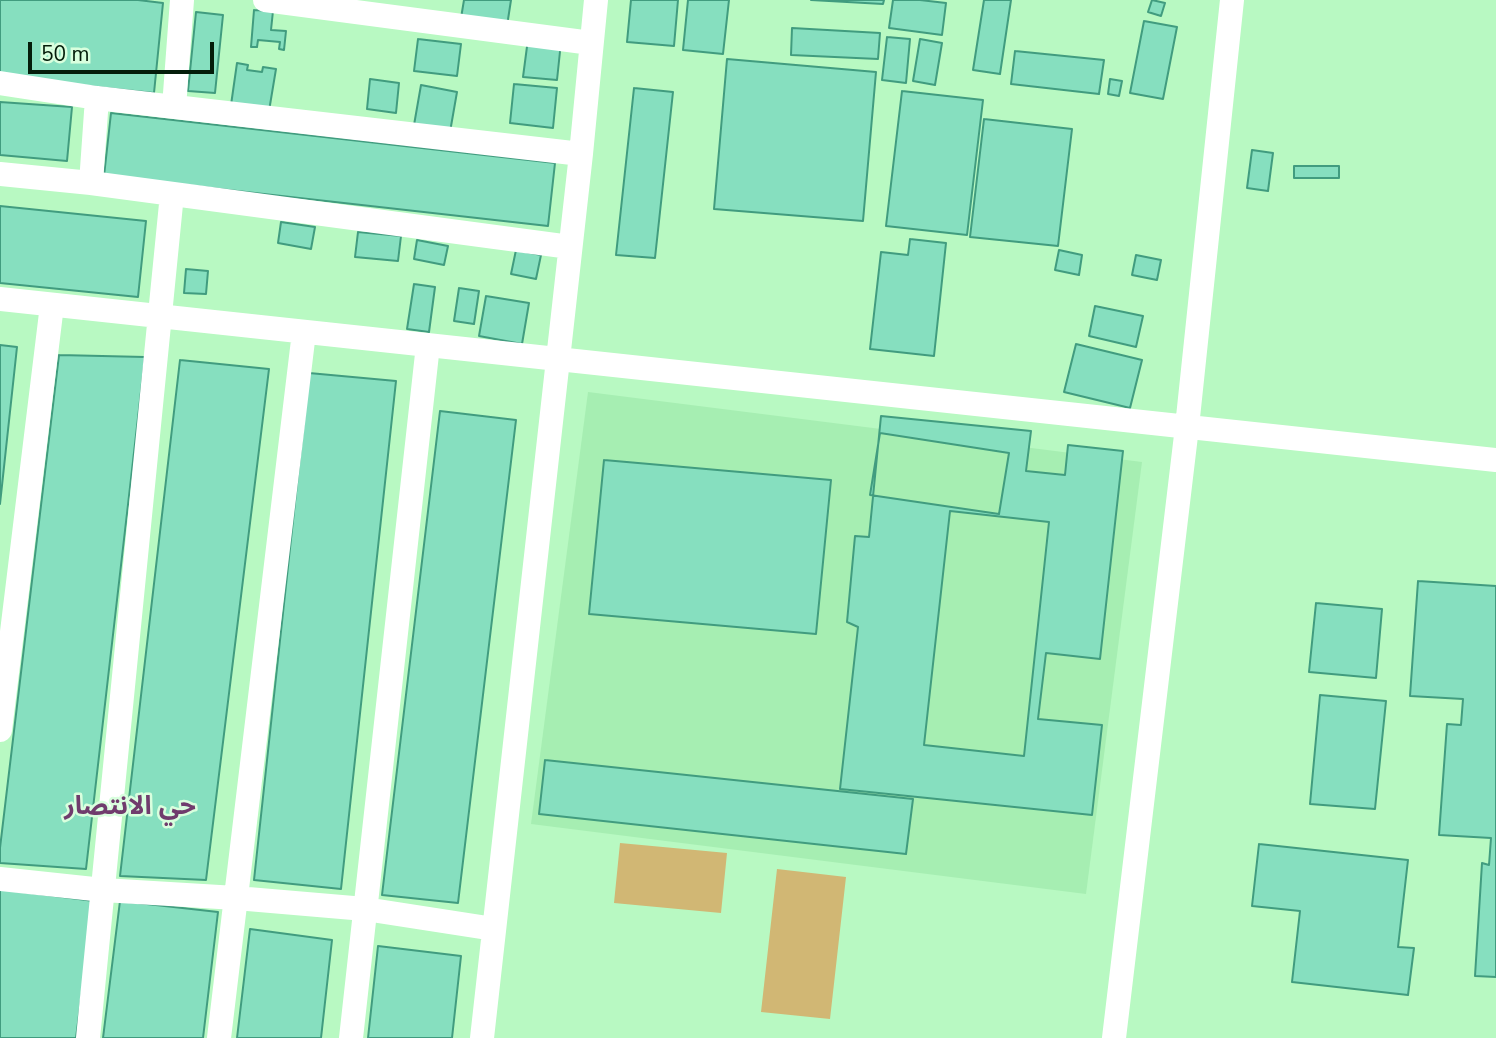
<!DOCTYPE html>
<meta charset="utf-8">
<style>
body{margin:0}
#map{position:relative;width:1496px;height:1038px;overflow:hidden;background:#b8f9c2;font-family:"Nunito Sans",sans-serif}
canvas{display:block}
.scale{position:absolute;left:28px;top:42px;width:186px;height:32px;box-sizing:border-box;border:4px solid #041d0a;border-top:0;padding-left:9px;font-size:21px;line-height:24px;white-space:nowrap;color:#041d0a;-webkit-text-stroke:5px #d9ffde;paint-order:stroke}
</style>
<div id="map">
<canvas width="1496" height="1038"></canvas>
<div class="scale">50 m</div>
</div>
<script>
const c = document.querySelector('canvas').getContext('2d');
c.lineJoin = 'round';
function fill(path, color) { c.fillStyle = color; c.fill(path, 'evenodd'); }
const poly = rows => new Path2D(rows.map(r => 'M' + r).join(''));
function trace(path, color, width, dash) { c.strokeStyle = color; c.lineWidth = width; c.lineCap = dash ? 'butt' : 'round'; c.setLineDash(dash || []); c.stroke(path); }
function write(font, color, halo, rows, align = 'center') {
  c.font = font + ' "Nunito Sans","Noto Sans Arabic",sans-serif'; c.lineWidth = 5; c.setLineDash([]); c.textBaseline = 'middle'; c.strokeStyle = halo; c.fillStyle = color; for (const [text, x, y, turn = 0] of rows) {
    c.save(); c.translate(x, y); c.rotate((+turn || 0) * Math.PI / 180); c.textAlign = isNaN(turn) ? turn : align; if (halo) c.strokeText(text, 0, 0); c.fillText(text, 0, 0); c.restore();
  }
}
fill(poly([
 [588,392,1142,462,1086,894,531,824]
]), '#a6eeb2');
fill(poly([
 [620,843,727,853,721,913,614,903],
 [777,869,846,877,830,1019,761,1012]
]), '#d1b774');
const building = poly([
 [0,0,138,0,163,3,154,93,0,77,0,0],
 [464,0,511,0,507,26,461,18,464,0],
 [631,0,678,0,674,46,627,42,631,0],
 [688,0,729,0,723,54,683,50,688,0],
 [811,0,884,0,883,4,811,0],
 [893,0,920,0,946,3,942,35,889,28,893,0],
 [984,0,1011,0,1000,74,973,70,984,0],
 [1152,0,1165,3,1161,16,1148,12,1152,0],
 [254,10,273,11,271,30,286,31,284,50,279,49,280,42,258,40,257,47,251,47,254,10],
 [196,12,223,15,215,93,188,91,196,12],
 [1144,21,1177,27,1163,99,1130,93,1144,21],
 [792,28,880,33,878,59,791,55,792,28],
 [887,37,910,39,906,83,882,80,887,37],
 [418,39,461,44,457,76,414,71,418,39],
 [528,39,561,42,557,80,523,77,528,39],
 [920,39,942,43,935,85,913,81,920,39],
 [1015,51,1104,60,1099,94,1011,84,1015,51],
 [727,59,876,72,863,221,714,209,727,59],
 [237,63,248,65,247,70,262,72,263,67,276,69,269,111,231,105,237,63],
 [370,79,399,83,396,113,367,109,370,79],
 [1110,79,1122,81,1119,96,1108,94,1110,79],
 [514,84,557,88,553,128,510,123,514,84],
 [421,85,457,92,450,132,414,125,421,85],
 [634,88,673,92,655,258,616,255,634,88],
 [902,91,983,100,967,235,886,226,902,91],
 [0,102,72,107,67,161,0,155,0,102],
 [111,113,555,163,548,226,104,176,111,113],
 [984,119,1072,129,1058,246,970,237,984,119],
 [1252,150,1273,153,1268,191,1247,188,1252,150],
 [1294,166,1339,166,1339,178,1294,178,1294,166],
 [0,206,146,221,138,297,0,283,0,206],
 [281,222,315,227,311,249,278,243,281,222],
 [358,232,401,236,398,261,355,257,358,232],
 [910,239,946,243,934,356,870,349,881,252,908,255,910,239],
 [417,240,448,246,444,265,414,259,417,240],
 [516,250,541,255,536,279,511,274,516,250],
 [1059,250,1082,255,1079,275,1055,270,1059,250],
 [1136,255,1161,260,1157,280,1132,275,1136,255],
 [186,269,208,271,206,294,184,293,186,269],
 [414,284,435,287,429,332,407,329,414,284],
 [459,288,479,291,474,324,454,321,459,288],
 [486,296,529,303,522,344,479,336,486,296],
 [1095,306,1143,316,1136,347,1089,336,1095,306],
 [1076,344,1142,360,1130,408,1064,392,1076,344],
 [0,345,17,347,0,504,0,345],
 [59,355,145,357,86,869,0,863,0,848,59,355],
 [180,360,269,369,206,880,120,876,180,360],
 [309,373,396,381,341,889,254,880,309,373],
 [440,411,516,420,458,903,382,895,440,411],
 [881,416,1031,431,1026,471,1065,475,1068,445,1123,451,1100,659,1046,653,1038,719,1102,725,1092,815,840,789,858,627,847,622,855,536,869,537,881,416],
 [880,433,1009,453,999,514,870,495,880,433],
 [604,460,831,480,816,634,589,614,604,460],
 [950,511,1049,522,1024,756,924,745,950,511],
 [1418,581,1496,586,1496,977,1475,976,1482,863,1489,865,1491,838,1439,835,1447,724,1461,725,1463,699,1410,696,1418,581],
 [1316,603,1382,609,1376,678,1309,672,1316,603],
 [1320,695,1386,701,1375,809,1310,804,1320,695],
 [545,760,913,799,906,854,539,814,545,760],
 [1259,844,1408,860,1398,947,1414,948,1408,995,1292,982,1300,911,1252,906,1259,844],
 [0,889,94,901,76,1038,0,1038,0,889],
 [120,901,218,912,203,1038,103,1038,120,901],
 [250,929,332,940,321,1038,237,1038,250,929],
 [378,946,461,956,452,1038,368,1038,378,946]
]);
fill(building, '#86dfbf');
trace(building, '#419c7f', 2);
trace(poly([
 [265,0,591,43],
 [0,83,97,98,581,154],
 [174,107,182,0],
 [0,174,91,183,570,247],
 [91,183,97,98],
 [0,299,1496,460],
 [0,730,52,305],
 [0,879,103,890,236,898,365,909,494,929],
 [88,1038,172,194],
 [219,1038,304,332],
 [351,1038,428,345],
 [482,1038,581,154,596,0],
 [1114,1038,1187,427,1232,0]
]), '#fff', 24);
write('bold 26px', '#703c6d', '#d9ffde', [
 ["حي الانتصار",130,808]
]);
</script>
